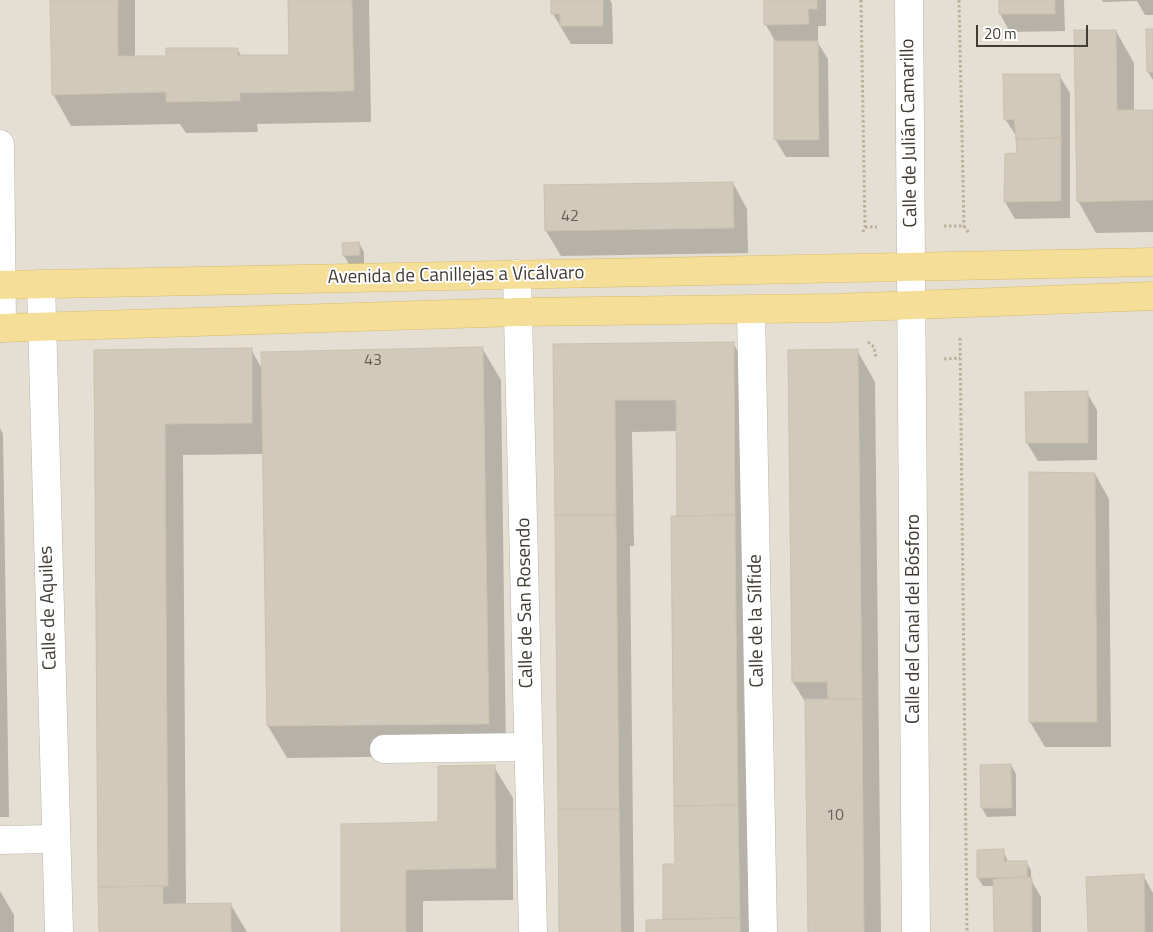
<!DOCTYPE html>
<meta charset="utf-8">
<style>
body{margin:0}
#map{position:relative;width:1153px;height:932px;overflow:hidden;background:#f0ede4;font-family:"Titillium Web",sans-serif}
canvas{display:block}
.scale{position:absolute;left:976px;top:25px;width:112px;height:22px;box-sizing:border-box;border:2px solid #423d34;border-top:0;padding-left:6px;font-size:15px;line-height:18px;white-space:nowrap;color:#423d34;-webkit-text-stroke:4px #fff;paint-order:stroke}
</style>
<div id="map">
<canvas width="1153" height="932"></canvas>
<div class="scale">20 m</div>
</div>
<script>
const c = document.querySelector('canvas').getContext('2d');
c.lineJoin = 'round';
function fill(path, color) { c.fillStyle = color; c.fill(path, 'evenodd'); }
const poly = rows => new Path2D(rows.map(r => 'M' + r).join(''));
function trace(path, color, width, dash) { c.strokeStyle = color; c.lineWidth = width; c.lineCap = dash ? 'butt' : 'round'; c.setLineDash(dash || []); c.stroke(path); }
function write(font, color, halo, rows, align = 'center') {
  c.font = font + ' "Titillium Web",sans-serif'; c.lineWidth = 4; c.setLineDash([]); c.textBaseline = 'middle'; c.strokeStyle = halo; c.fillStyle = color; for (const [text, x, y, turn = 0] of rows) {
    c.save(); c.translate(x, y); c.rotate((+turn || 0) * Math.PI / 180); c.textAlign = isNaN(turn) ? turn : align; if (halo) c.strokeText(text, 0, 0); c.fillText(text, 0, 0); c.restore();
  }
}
fill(poly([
 [0,0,1153,0,1153,932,0,932]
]), '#e4dfd2');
fill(poly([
 [52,0,135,0,135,57,167,57,237,49,242,57,290,56,289,0,369,0,371,122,257,124,258,132,186,133,180,124,71,126,53,94],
 [553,0,610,0,612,4,613,44,571,44,553,14],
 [765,0,826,0,826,26,818,26,818,43,828,59,829,157,786,157,775,139,775,41,766,25],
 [1000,0,1064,0,1065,31,1010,32,1000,14],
 [1102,0,1153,0,1153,15,1145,15,1137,1,1103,2],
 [1153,30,1153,80,1148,72],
 [1116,31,1134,63,1134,111,1153,111,1153,232,1096,233,1078,201],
 [1059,75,1070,93,1070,218,1015,219,1005,202,1019,154,1017,137,1005,119],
 [733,183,747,209,748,253,561,256,546,231],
 [359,243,364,252,364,264,349,264,344,256],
 [733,343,751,375,753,932,647,932,665,921,676,865,679,517,677,431,632,432,634,546,630,546,634,932,561,932,554,346],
 [482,348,501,380,506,755,287,758,268,726,264,454,183,455,186,905,231,905,247,932,100,932,96,351,251,349,262,369],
 [857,350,875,382,881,932,809,932,807,705,793,682],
 [1087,393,1097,410,1097,460,1038,461,1027,443],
 [0,428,3,434,9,817,0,817],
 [1095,474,1109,499,1111,747,1045,747,1030,722],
 [1011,765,1016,774,1016,816,987,817,982,808],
 [494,767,513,798,513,900,423,901,423,932,342,932,440,824],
 [1003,850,1008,862,1026,862,1031,870,1031,880,1041,897,1041,932,996,932,995,886,983,886,978,878],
 [1143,875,1153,893,1153,932,1088,932],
 [0,891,14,915,14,932,0,932]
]), '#0003');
const building = poly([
 [50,0,118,0,118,56,166,56,166,48,238,48,238,55,289,55,288,0,352,0,354,91,240,93,240,101,166,102,166,92,52,95,50,0],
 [551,0,603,0,603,26,560,26,560,14,551,14,551,0],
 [764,0,817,0,817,9,808,9,809,24,764,25,764,0],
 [999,0,1055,0,1055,14,999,14,999,0],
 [1146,29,1153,29,1153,72,1147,72,1146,29],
 [1074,30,1116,30,1117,110,1153,110,1153,200,1077,202,1074,30],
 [774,41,818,41,819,140,774,140,774,41],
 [1003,74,1060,74,1061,138,1016,139,1014,119,1004,120,1003,74],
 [1061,138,1061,201,1004,202,1005,154,1017,153,1016,139,1061,138],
 [733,182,734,228,545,231,544,185,733,182],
 [359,242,360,255,343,256,342,243,359,242],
 [734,342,735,515,677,516,676,400,615,400,616,515,555,515,553,344,734,342],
 [483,347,489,724,267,726,261,352,483,347],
 [252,348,252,423,165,424,168,886,98,887,94,350,252,348],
 [858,349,862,699,828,699,827,682,792,682,788,350,858,349],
 [1088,391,1088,443,1026,443,1025,392,1088,391],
 [1029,472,1095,473,1097,722,1029,722,1029,472],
 [555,515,616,515,619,809,558,809,555,515],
 [735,515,738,805,674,806,671,516,735,515],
 [805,699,862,699,864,932,808,932,805,699],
 [1011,764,1012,808,981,808,980,765,1011,764],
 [495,765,496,868,406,870,406,932,341,932,341,824,438,822,438,766,495,765],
 [738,805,740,918,663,919,663,864,675,864,674,806,738,805],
 [558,809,619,809,621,932,559,932,558,809],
 [1004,849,1004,861,1027,861,1027,877,977,878,977,850,1004,849],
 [1144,874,1145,932,1088,932,1086,877,1144,874],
 [1027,877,1032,878,1032,932,994,932,993,879,1027,877],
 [163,886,163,904,231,903,231,932,99,932,98,887,163,886],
 [740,918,740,932,646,932,646,920,740,918]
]);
fill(building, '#d1c9ba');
trace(building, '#cbc1ae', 1);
const minor = poly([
 [909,0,916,932],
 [0,144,2,328],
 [517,274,533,932],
 [41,284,59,932],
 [751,310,763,932],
 [384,749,529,747],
 [0,840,55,839]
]);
const major = poly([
 [0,285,1153,262],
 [0,328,519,312,835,308,1153,296]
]);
trace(minor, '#bbb5a8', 29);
trace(major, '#d8bc6a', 29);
trace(poly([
 [861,0,865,227,862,234],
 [959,0,964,226],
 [944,226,964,226,969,233],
 [865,227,877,227],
 [960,338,967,932],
 [868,342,874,347,876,358],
 [944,359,960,358]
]), '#bbb19a', 3, [2.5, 2.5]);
trace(minor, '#fff', 28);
trace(major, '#f5df98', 28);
write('16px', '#666056', null, [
 ["42",570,217],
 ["43",373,361],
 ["10",835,816]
]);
write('19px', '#423d34', '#fff', [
 ["Calle de Julián Camarillo",910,133,-91],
 ["Avenida de Canillejas a Vicálvaro",456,276,-1],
 ["Calle de San Rosendo",526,603,-91],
 ["Calle de Aquiles",49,608,-92],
 ["Calle del Canal del Bósforo",914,619,-90],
 ["Calle de la Sílfide",757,621,-91]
]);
</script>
